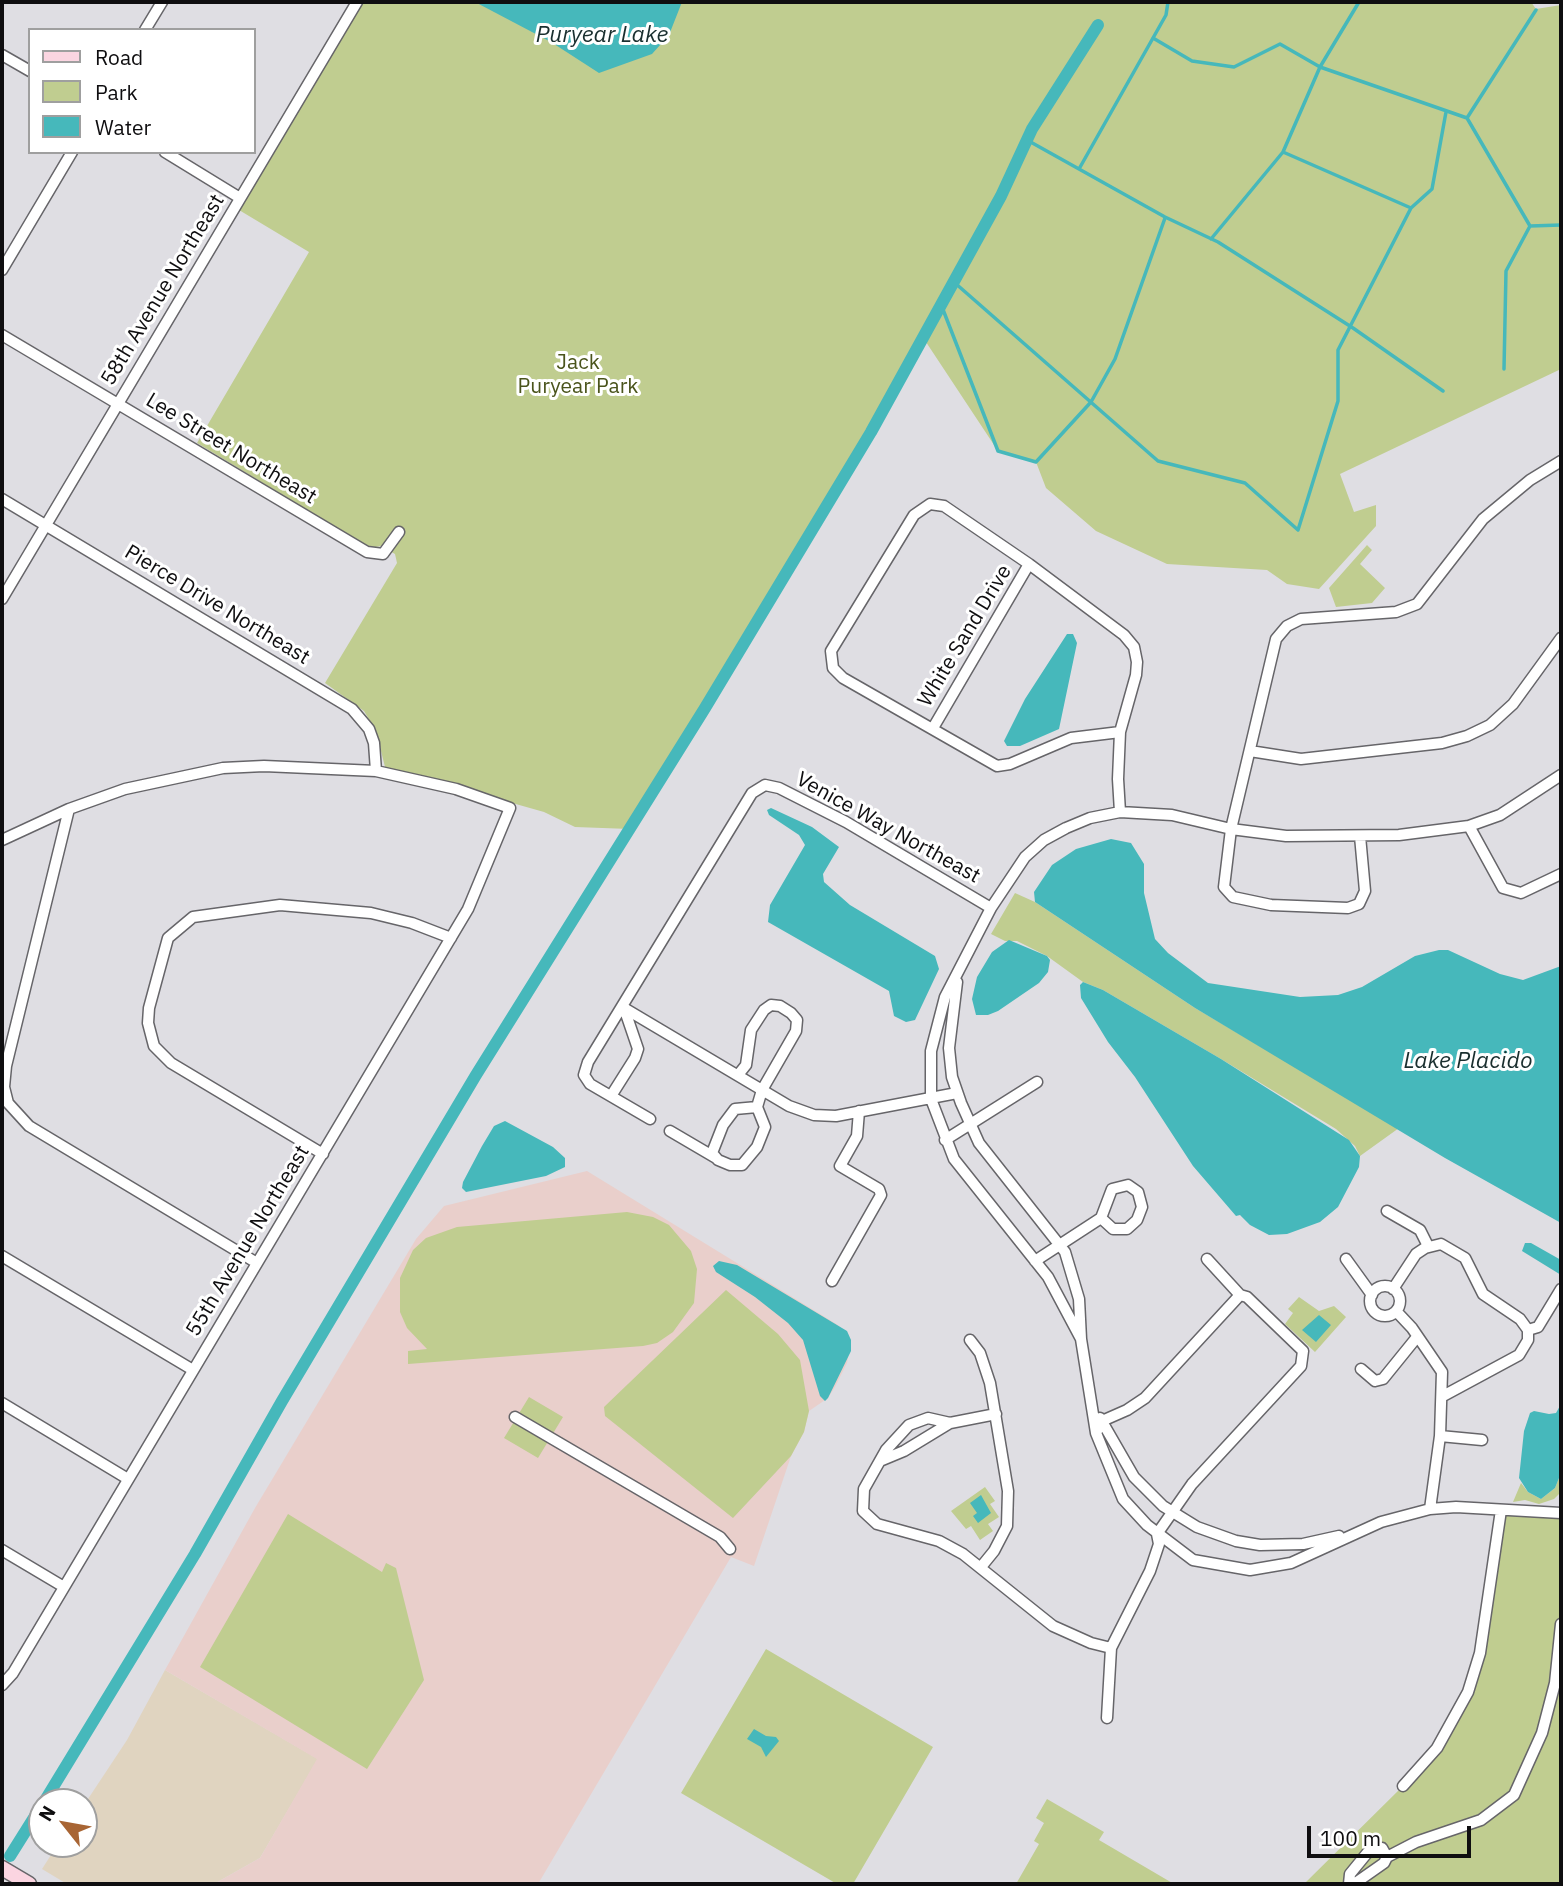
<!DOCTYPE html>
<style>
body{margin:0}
#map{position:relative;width:1563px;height:1886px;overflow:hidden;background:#dfdee3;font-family:"IBM Plex Sans",sans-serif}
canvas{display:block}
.frame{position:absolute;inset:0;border:4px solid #0f0e10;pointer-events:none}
.legend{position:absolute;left:28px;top:28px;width:228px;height:126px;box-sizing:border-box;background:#fff;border:2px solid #9f9f9f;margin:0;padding:9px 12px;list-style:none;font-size:21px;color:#0f0e10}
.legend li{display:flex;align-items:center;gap:14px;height:35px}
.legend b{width:35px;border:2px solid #9f9f9f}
.north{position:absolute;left:28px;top:1788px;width:70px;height:70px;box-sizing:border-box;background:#fff;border:2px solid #9f9f9f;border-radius:50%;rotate:301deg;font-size:19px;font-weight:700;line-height:28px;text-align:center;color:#0f0e10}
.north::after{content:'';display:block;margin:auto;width:24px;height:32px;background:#a86534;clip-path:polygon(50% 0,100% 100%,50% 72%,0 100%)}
.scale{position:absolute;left:1307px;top:1826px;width:164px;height:32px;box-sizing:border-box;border:4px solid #0f0e10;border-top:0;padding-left:9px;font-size:21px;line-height:24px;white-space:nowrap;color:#0f0e10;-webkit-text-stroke:5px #fff;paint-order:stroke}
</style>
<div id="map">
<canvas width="1563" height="1886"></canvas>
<div class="frame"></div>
<ul class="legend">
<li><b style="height:9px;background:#fbd5e1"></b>Road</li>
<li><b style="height:19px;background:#c0cd90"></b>Park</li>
<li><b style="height:19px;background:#46b8bb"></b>Water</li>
</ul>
<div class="north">N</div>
<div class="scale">100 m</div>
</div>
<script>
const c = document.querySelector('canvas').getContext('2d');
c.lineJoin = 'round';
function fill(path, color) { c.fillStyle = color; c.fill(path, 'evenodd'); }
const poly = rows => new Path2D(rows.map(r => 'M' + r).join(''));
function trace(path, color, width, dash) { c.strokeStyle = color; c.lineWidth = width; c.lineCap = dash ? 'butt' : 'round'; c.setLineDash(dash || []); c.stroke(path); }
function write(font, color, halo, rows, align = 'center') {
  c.font = font + ' "IBM Plex Sans",sans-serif'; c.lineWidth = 6; c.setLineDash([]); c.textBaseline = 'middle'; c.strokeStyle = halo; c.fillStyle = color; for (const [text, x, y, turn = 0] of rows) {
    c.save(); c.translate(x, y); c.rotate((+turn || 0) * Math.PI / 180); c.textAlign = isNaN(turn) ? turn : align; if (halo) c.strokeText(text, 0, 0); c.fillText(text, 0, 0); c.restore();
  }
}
fill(poly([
 [165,1670,318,1759,260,1858,214,1884,67,1884,42,1869,58,1844,84,1844,84,1805,127,1740]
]), '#e0d4c0');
fill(poly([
 [587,1171,838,1325,851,1340,847,1363,835,1387,828,1398,809,1411,804,1432,791,1456,754,1566,731,1557,538,1884,214,1884,260,1858,317,1759,165,1670,255,1508,416,1239,444,1206]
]), '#e9cfcb');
fill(poly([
 [363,2,1531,2,1536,9,1561,5,1561,369,1340,474,1354,512,1376,505,1376,526,1319,589,1287,584,1267,570,1167,564,1096,531,1046,488,1036,462,998,451,924,339,871,432,630,829,575,827,544,812,385,767,376,731,364,711,325,683,397,563,395,554,381,546,370,548,197,443,309,252,239,210],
 [1367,545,1372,550,1360,564,1385,588,1372,603,1336,607,1329,588],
 [1015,893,1035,902,1195,1008,1399,1128,1360,1156,1355,1146,1336,1129,1221,1059,1103,990,1083,982,1047,956,1017,941,1005,941,991,934],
 [627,1212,653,1217,669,1225,691,1251,697,1269,694,1303,673,1332,657,1343,643,1346,408,1364,408,1351,427,1349,407,1328,400,1312,400,1278,413,1250,426,1238,457,1227],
 [726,1290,778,1334,800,1360,809,1411,804,1432,791,1456,733,1518,605,1416,604,1407],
 [1299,1297,1319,1311,1334,1306,1346,1317,1315,1352,1285,1324,1293,1313,1288,1309],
 [529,1397,563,1417,538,1458,504,1438],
 [1561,1473,1561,1492,1554,1499,1539,1504,1525,1500,1513,1502,1521,1483,1528,1492,1541,1499,1555,1488],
 [985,1487,995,1501,990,1504,999,1517,988,1524,993,1531,980,1540,971,1526,966,1529,951,1511],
 [1501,1510,1561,1513,1561,1884,1304,1884,1403,1786,1437,1748,1468,1692],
 [288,1514,382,1572,386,1563,396,1568,424,1680,367,1769,200,1667],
 [766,1649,933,1747,853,1884,837,1884,681,1793],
 [1047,1799,1104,1832,1099,1840,1174,1884,1016,1884,1039,1844,1034,1841,1044,1823,1036,1818]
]), '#c0cd90');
fill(poly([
 [475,2,682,2,669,35,652,54,599,73,551,42],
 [1067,634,1073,634,1077,643,1059,729,1020,746,1007,746,1004,741,1025,699],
 [771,808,812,827,839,847,823,874,824,882,850,905,935,956,939,969,915,1020,906,1022,894,1016,889,991,768,922,770,905,805,845,799,835,769,815,767,810],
 [1111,839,1131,843,1144,864,1144,893,1155,939,1168,953,1208,983,1300,997,1338,995,1362,987,1415,956,1439,950,1448,950,1500,974,1523,980,1561,966,1561,1223,1445,1158,1195,1008,1035,902,1034,892,1052,865,1076,849],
 [1009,940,1047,956,1050,960,1048,972,1039,983,998,1011,988,1015,976,1015,972,999,977,977,992,952],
 [1083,982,1103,990,1221,1059,1349,1140,1360,1156,1359,1167,1338,1207,1320,1222,1287,1234,1269,1235,1250,1225,1240,1215,1236,1216,1193,1166,1135,1077,1108,1042,1081,998,1080,985],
 [505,1121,553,1147,565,1158,565,1167,546,1176,466,1192,462,1188,463,1182,482,1146,494,1126],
 [1525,1243,1531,1243,1561,1260,1561,1275,1522,1251],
 [719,1261,737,1265,847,1331,851,1340,851,1351,828,1398,825,1401,820,1396,803,1340,788,1323,755,1297,716,1272,713,1266],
 [1319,1315,1331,1325,1316,1342,1302,1330],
 [1561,1404,1561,1473,1555,1488,1541,1499,1528,1492,1519,1478,1524,1431,1530,1413,1534,1411,1549,1414,1556,1413],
 [981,1495,991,1513,978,1523,973,1516,977,1513,970,1503],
 [754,1729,766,1736,776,1737,779,1741,766,1757,761,1747,747,1739]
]), '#46b8bb');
trace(poly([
 [1153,38,1192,61,1234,67,1280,44,1320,67,1467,118,1530,226,1506,271,1504,369],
 [1467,118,1536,10],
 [1027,140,1165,217,1218,242,1353,328,1443,391],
 [1283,152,1411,208],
 [1079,169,1166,15,1168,2],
 [1530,226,1561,225],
 [1211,239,1283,152,1320,67,1359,2],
 [955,283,1158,461,1245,483,1298,530,1338,401,1338,350,1411,208,1432,189,1446,112],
 [942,307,998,451,1036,462,1091,402,1115,359,1165,218]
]), '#46b8bb', 3.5);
trace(poly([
 [44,1802,195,1554,282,1401,476,1075,705,708,871,432,1001,196,1032,129,1098,25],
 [10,1856,42,1805]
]), '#46b8bb', 12);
const street = poly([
 [145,30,162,2],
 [2,55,30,71],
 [165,152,240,198],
 [2,270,72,152],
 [2,335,367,552,383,554,399,532],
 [2,499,352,709,369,729,374,743,376,771],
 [2,599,357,2],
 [933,728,1029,564],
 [1120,732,1071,738,1010,764,997,766,843,678,833,668,831,651,914,515,930,504,944,506,1029,564,1124,635,1134,647,1137,662,1136,675,1120,732,1118,779,1120,812],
 [1250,751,1301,759,1442,743,1467,736,1490,725,1513,704,1561,638],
 [69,809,6,1066,4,1087,8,1103,29,1126,257,1263],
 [1469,826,1503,888,1521,893,1561,874],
 [1360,836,1365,891,1359,904,1348,908,1271,905,1233,897,1224,887,1231,829,1276,639,1287,626,1301,619,1396,612,1417,604,1483,519,1530,480,1561,461],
 [2,840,69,809,125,789,223,768,264,766,376,771,456,789,510,808,468,909,13,1673,2,1685],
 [957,982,949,1048,952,1077,961,1103,979,1143,1065,1252,1079,1299,1081,1339,1096,1433,1123,1499,1147,1525,1193,1560,1250,1570,1291,1563,1381,1522,1430,1509,1456,1507,1561,1513],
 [624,1008,789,1106,814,1115,836,1116,957,1093],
 [738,1075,746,1065,751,1030,764,1010,771,1005,780,1006,791,1013,797,1020,796,1031,762,1090,757,1107,765,1127,757,1147,742,1165,730,1165,718,1160,712,1153,723,1125,735,1109,757,1107],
 [611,1096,635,1058,638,1049,624,1008],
 [650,1119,590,1084,584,1075,588,1062,752,793,765,785,779,788,846,822,991,908],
 [670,1131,716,1158],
 [945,1140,1037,1082],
 [323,1154,171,1063,154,1046,148,1023,149,1008,168,938,193,917,280,905,371,913,412,923,451,938],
 [1387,1211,1420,1230,1428,1246],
 [2,1256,193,1370],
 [1207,1259,1240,1295],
 [1346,1259,1372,1295],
 [1035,1261,1101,1218,1112,1189,1128,1185,1138,1192,1142,1207,1137,1220,1127,1229,1113,1229,1101,1218],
 [832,1281,881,1195,879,1189,840,1166,857,1136,859,1111],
 '1370 1301a15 15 0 1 1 30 0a15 15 0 1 1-30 0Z',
 [1393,1289,1416,1254,1425,1248,1441,1244,1465,1258,1483,1294,1520,1319,1528,1330,1528,1340,1519,1355,1443,1396],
 [1396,1311,1412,1328,1442,1372,1440,1436,1430,1509],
 [1528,1330,1538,1327,1561,1289],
 [1081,1339,1048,1277,954,1159,931,1099,931,1051,945,997,991,908,1025,857,1044,840,1066,828,1090,818,1120,812,1172,815,1231,829,1286,836,1399,835,1469,826,1500,815,1561,775],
 [970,1340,980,1353,990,1383,1008,1491,1007,1526,994,1551,981,1567],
 [1361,1369,1375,1381,1383,1379,1417,1337],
 [2,1403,128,1479],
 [996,1414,950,1423,928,1418,909,1425,886,1450,864,1489,863,1511,877,1524,939,1541,963,1554,1053,1626,1091,1643,1111,1648],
 [515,1417,720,1537,730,1549],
 [1100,1418,1134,1477,1163,1506,1197,1527,1236,1541,1260,1545,1303,1544,1339,1536],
 [1096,1433,1102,1421,1127,1410,1145,1398,1240,1295,1247,1297,1303,1351,1301,1366,1192,1484,1157,1534,1159,1544,1150,1571,1111,1648,1107,1718],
 [1440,1436,1482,1440],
 [880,1461,904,1451,950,1423],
 [2,1550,64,1587],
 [1403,1786,1437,1748,1468,1692,1480,1653,1501,1510],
 [1387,1857,1416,1842,1481,1820,1514,1795,1542,1733,1555,1683,1561,1624],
 [1349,1884,1350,1874,1368,1852,1382,1848,1387,1857,1384,1863,1354,1884]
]);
const secondary = poly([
 [2,1868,29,1884]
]);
trace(street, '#666569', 13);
trace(secondary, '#666569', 17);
trace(street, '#fff', 10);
trace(secondary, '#fbd5e1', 14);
write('21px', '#0f0e10', '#fff', [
 ["58th Avenue Northeast",163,290,-59],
 ["Lee Street Northeast",231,449,31],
 ["Pierce Drive Northeast",217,605,31],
 ["White Sand Drive",965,636,-59],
 ["Venice Way Northeast",888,828,29],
 ["55th Avenue Northeast",248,1241,-59]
]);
write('21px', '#4a541c', '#fff', [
 ["Jack",578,363],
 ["Puryear Park",578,387]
]);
write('italic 23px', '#1a2f2f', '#fff', [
 ["Puryear Lake",602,35],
 ["Lake Placido",1468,1061]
]);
</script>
